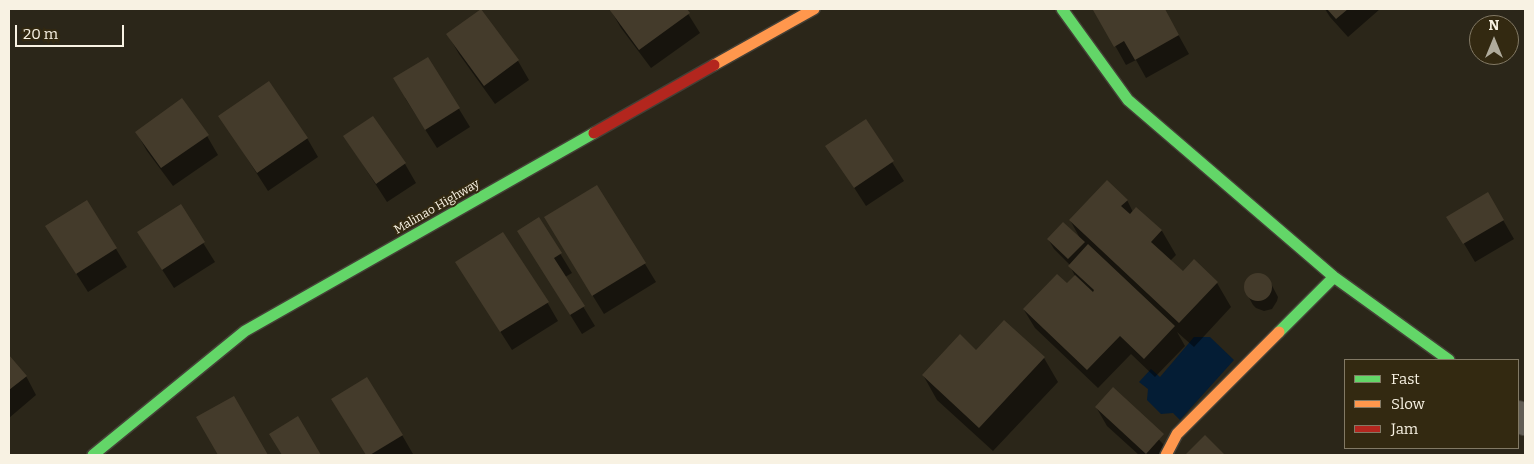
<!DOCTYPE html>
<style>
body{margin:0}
#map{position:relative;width:1534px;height:464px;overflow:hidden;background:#2b2619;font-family:Bitter,serif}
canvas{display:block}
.frame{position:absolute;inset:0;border:10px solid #f8f2e3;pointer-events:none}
.legend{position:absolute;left:1344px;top:359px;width:175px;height:90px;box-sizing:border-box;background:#332911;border:1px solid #827965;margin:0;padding:6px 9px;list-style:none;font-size:15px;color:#f8f2e3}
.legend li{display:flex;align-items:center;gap:10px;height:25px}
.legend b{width:25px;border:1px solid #827965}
.north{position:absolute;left:1469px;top:15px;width:50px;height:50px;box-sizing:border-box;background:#332911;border:1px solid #827965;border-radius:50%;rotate:0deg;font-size:14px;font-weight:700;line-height:20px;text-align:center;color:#f8f2e3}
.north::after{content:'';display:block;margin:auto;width:18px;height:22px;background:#b0ab9c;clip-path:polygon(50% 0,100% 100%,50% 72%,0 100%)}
.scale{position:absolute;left:15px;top:25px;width:109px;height:22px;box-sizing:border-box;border:2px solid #f8f2e3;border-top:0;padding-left:6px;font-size:15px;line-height:18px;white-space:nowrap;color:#f8f2e3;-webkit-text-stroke:4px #332911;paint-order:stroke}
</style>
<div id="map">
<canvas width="1534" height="464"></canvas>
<div class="frame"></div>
<ul class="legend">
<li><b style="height:6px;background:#63d668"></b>Fast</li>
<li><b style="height:6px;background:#ff974d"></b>Slow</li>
<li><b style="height:6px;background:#b3261e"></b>Jam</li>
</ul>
<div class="north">N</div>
<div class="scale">20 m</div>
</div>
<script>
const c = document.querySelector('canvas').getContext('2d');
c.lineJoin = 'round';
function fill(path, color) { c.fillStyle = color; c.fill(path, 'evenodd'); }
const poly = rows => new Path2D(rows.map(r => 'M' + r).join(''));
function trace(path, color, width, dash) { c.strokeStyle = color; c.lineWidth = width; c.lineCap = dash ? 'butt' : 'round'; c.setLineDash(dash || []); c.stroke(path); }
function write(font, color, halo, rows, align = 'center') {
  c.font = font + ' Bitter,serif'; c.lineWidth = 4; c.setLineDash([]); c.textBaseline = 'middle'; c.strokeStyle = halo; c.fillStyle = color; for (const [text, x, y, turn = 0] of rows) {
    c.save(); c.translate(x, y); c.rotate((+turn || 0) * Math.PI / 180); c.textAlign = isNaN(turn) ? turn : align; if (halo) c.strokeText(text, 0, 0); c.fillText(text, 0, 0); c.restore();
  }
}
fill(poly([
 [1194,337,1210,337,1234,360,1180,420,1173,413,1161,414,1147,400,1148,389,1139,382,1151,369,1160,377]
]), '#041d35');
fill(poly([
 [610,9,685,9,700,33,651,68,621,28],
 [1097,9,1164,9,1189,54,1146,78,1136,60,1126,65,1095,10],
 [1325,9,1380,9,1348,37,1330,17],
 [481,11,518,61,529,80,495,104,459,54,448,35],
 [405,98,459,109,470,127,437,148],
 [220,116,307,138,318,157,268,191],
 [372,118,405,164,416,183,387,202,345,137],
 [866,121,904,181,866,206,827,146],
 [136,132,207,136,218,155,173,186,147,151],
 [1127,200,1133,212,1136,209,1162,231,1176,255,1170,261,1183,273,1194,261,1217,283,1231,307,1194,347,1177,332,1185,346,1155,377,1131,354,1098,388,1035,328,1024,310,1067,285,1075,276,1070,266,1070,265,1054,249,1048,239,1081,240,1070,220],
 [180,206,215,262,174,288,150,251],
 [1448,217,1503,220,1514,239,1475,262],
 [539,219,572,273,565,277,595,326,582,334,530,250],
 [556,236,645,264,656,282,604,314],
 [58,245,116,249,127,267,88,292],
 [1260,274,1268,278,1278,297,1277,301,1272,309,1264,311,1256,308,1253,305,1247,294,1245,285,1252,275],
 [468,281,547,302,558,321,512,350],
 [977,352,1044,358,1058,382,993,451,937,400,923,375],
 [9,356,26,376,36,395,9,418],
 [367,379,402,435,413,454,412,455,367,455,344,418],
 [1113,389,1173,455,1139,455,1107,426,1096,407]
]), '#0007');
fill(poly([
 [481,9,519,60,484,86,446,34],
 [609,9,687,9,690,13,639,50],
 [1095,9,1165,9,1179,35,1135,60,1124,41,1114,47,1093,10],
 [1327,9,1348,9,1336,19],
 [428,57,460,108,425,130,393,78],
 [269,81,308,138,257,173,218,116],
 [182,98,209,135,161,168,135,132],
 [373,116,406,163,376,184,343,136],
 [866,119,894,161,854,188,825,146],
 [1107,180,1128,200,1121,206,1130,214,1136,207,1162,230,1151,242,1183,271,1194,259,1218,282,1179,323,1069,220],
 [597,185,646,263,592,296,544,217],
 [1488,192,1504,220,1463,244,1446,217],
 [87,200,117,248,76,274,45,226],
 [181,204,205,242,162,270,137,232],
 [539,217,562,253,554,258,585,306,570,315,517,231],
 [1063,222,1085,242,1068,259,1047,239],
 [503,232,549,302,500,332,455,262],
 [1088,244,1175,326,1144,359,1120,336,1087,370,1023,309,1057,274,1067,283,1075,275,1093,292,1094,290,1068,266],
 '1244 287a14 14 0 1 1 28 0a14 14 0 1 1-28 0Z',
 [1004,320,1045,357,979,428,922,375,960,334,976,350],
 [9,355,27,376,9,390],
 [367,377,403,435,370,455,366,455,331,399],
 [1113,387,1164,434,1146,454,1095,407],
 [234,396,268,455,218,455,196,417],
 [298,416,321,455,282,455,269,434],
 [1205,435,1225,455,1185,455]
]), '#443b2b');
const street = poly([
 [1518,415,1525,421]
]);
const fast = poly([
 [1062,9,1128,100,1334,277,1449,360],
 [1279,332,1334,277],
 [93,455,245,331,594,133]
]);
const slow = poly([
 [714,65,814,9],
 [1166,455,1177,434,1279,332]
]);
const jam = poly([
 [594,133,714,65]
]);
trace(street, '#444036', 30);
trace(fast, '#444036', 14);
trace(slow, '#444036', 14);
trace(jam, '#444036', 14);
trace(street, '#615d54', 28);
trace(fast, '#63d668', 11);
trace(slow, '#ff974d', 11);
trace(jam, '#b3261e', 11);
write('12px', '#f8f2e3', '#332911', [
 ["Malinao Highway",437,207,-30]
]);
</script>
